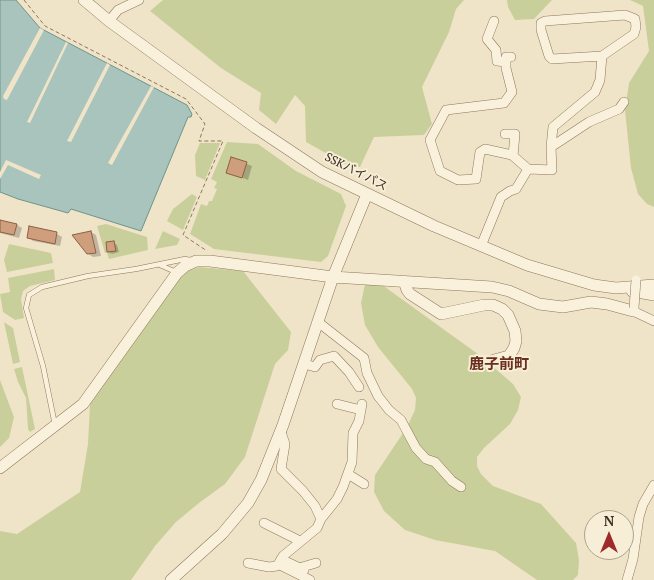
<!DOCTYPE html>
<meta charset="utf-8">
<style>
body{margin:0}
#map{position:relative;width:654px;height:580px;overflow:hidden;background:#f0e4c8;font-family:"PT Serif",serif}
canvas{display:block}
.north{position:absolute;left:584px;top:510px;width:50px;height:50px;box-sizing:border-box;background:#f7eed8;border:1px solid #ada18e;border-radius:50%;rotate:0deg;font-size:14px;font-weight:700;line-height:20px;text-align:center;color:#3d2e20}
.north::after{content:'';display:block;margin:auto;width:18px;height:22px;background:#9e2a2b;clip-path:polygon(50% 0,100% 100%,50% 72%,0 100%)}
</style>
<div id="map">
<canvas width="654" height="580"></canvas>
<div class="north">N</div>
</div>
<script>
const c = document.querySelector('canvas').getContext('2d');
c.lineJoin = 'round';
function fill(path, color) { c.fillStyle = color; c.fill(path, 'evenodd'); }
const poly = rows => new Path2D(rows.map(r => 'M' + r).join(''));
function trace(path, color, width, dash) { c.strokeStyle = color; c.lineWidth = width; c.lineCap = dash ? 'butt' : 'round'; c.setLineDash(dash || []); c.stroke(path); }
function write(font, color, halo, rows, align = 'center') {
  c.font = font + ' "PT Serif","Noto Sans JP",serif'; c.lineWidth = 4; c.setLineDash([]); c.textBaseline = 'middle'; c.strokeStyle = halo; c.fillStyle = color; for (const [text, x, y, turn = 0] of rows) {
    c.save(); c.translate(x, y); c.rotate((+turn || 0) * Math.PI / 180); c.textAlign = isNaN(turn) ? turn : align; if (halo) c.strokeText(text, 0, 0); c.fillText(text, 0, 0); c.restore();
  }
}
fill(poly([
 [163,0,464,0,456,9,449,32,422,87,432,124,424,135,374,137,360,167,347,165,306,142,305,106,295,95,276,124,259,110,261,93,221,68,150,11],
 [507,0,552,0,534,19,515,20,508,7],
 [630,0,654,0,654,207,647,204,638,194,631,168,625,110,629,83,649,51,643,6],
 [227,142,258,144,296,171,341,194,346,206,328,256,321,262,214,249,190,234,201,204,207,206,209,201,212,201,217,189,214,188,217,182,211,179],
 [200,143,220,143,205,180,196,176,195,155],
 [192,194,197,197,183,230,167,221,173,209],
 [106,224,147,237,148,250,109,259,107,253,105,253,97,226],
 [163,231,180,239,177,245,155,249],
 [9,244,51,253,53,263,7,272,4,260],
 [199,267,243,271,291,332,288,350,275,364,245,457,225,484,199,503,176,522,155,546,131,580,0,580,0,531,17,534,80,492,88,444,90,404,170,287,186,272],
 [54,269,55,280,30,286,23,291,21,299,24,318,15,320,3,312,0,294,10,292,8,278],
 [370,279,385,287,482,357,513,384,521,397,518,410,510,424,484,448,477,457,477,466,481,474,493,486,541,504,576,543,579,560,578,575,573,580,537,580,495,551,435,540,405,530,384,511,374,492,375,475,407,427,415,410,416,398,412,389,378,347,365,325,361,303,365,284],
 [4,322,13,328,20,362,13,364],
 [22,367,35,429,30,432,28,429,26,398,18,382,14,369],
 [0,380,14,417,9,438,0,447]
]), '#c9cf9b');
const water = poly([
 [0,0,16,0,40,28,187,105,192,114,191,117,188,117,141,231,71,209,68,213,18,199,0,192,0,0]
]);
fill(water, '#a9c4bc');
trace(water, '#6f938a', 1);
fill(poly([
 [40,28,44,30,7,100,4,99,3,96],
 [66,42,68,43,30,123,27,122],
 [107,63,110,65,71,142,67,141],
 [151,86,154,87,112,165,108,163],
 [6,160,41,175,39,179,8,165,0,179,0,172]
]), '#f0e4c8');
fill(poly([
 [232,158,252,166,248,180,227,172],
 [0,221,17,225,22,228,19,238,0,233],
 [30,227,57,234,62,237,60,246,33,241,28,237],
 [91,232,96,235,101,256,93,257,87,253],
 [114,243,117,245,119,252,112,254,108,252]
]), '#0003');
const building = poly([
 [231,157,247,162,242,178,226,173,231,157],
 [0,220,17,224,14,235,0,232,0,220],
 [29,226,57,232,55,244,27,238,29,226],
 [91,231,96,253,87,254,72,235,91,231],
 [114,241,116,251,107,252,106,242,114,241]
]);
fill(building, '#cf9f7d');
trace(building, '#8d5f41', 1);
const service = poly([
 [160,265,176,272],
 [55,425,43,366,26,308,29,295,42,287,88,276,136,269,185,259,190,260]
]);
const minor = poly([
 [109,21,118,10,139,0],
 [494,21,487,39,496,50,497,61,506,62],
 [511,57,506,57,506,68,512,92,504,103,446,110,430,140,440,171,458,180,476,179,480,152,485,149,512,155,528,169],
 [505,134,515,134,513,156],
 [551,147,589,122,619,109,624,102],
 [481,246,501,197,510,191,516,189,528,169,552,170,551,147,553,127,595,92,600,80,602,56,634,34,636,27,635,19,625,15,545,21,541,23,541,30,549,56,552,59,602,56],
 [634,308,633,311,654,321],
 [318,322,364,358,367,373,378,396,389,410,401,420,416,448,426,459,435,462,452,481,461,487],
 [305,364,315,367,320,360,334,356,349,372,359,387],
 [337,404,361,410],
 [348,474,364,484],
 [321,519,337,499,343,487,352,462,353,433,359,421,362,404],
 [264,523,300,541],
 [281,559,304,570],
 [248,563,269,567,277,566,283,556,317,528,321,519,315,506,303,491,281,469,285,444,281,432],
 [278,564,310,580],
 [299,568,316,563],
 [627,580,633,559,639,517,643,504,654,485]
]);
const tertiary = poly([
 [84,0,109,21,256,128,322,172,434,226,527,265,594,285,616,288,654,285],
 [404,281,407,290,410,294,441,314,484,305,493,305,502,309,508,315,515,331,516,341,514,348,509,356,494,360],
 [632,291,654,295],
 [0,468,83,404,177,273,185,266,196,261,210,261,333,277,492,287,509,291,539,304,563,307,591,302,607,304,633,311],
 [171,580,222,534,248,503,261,480,283,425,333,277,367,194]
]);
trace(service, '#8d765c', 5.5);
trace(minor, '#8d765c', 10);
trace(tertiary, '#8d765c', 12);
trace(poly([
 [24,0,45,26,186,99,205,124,199,141,223,141,183,235,207,251]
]), '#8d765c', 1, [4, 2.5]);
trace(service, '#faf1dc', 4.5);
trace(minor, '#faf1dc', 9);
trace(tertiary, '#faf1dc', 11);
const minorBridge = poly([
 [634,308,636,280]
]);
trace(minorBridge, '#8d765c', 10, []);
trace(minorBridge, '#faf1dc', 9);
write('12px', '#3d2e20', '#f7eed8', [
 ["SSKバイパス",356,172,27]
]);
write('bold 15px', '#6b2e1e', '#f7eed8', [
 ["鹿子前町",499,365]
]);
</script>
